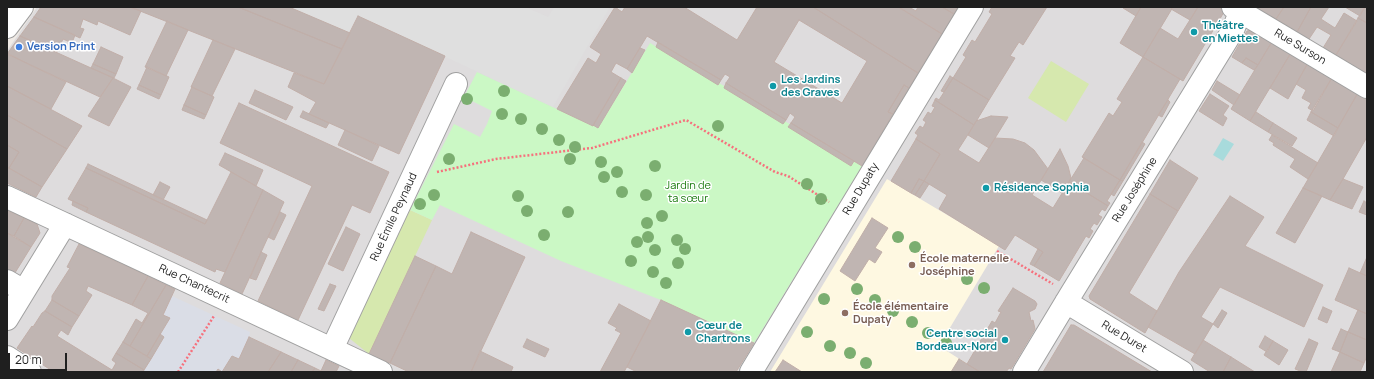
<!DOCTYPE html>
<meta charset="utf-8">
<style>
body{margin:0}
#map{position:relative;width:1374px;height:379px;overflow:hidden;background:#f0ebe6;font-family:Manrope,sans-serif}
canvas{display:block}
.frame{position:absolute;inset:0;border:8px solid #1f1f1f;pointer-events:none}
.scale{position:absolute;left:8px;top:353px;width:59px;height:18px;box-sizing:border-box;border:2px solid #1f1f1f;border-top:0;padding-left:5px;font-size:12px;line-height:14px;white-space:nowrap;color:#1f1f1f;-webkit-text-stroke:3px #fff;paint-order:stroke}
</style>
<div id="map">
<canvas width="1374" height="379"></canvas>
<div class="frame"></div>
<div class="scale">20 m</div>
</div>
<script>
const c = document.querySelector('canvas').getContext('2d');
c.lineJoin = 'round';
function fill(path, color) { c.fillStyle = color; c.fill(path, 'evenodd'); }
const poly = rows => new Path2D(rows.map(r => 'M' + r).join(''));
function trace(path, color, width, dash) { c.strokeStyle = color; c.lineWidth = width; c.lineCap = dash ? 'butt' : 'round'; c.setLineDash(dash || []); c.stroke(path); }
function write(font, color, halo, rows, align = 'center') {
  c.font = font + ' Manrope,sans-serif'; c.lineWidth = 3; c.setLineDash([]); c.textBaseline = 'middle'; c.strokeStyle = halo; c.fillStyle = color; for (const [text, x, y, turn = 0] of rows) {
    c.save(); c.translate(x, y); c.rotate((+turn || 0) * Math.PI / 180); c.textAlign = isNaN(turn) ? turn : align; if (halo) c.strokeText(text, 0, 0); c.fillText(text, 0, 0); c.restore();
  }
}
fill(poly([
 [37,7,1367,7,1367,372,7,372,7,51]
]), '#dedcdd');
fill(poly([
 [887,179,999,246,939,346,980,372,770,372]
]), '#fef8e1');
fill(poly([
 [1051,61,1089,84,1066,122,1028,98],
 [410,210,432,220,369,354,349,338]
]), '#d6e8ae');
fill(poly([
 [650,43,862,166,754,343,661,300,561,261,440,205,432,220,410,210,454,124,480,137,487,124,492,111,464,97,477,72,598,128]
]), '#cbf8c5');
fill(poly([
 [288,7,525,7,548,17,554,7,610,7,553,107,358,16,350,33]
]), '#dfdfdf');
fill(poly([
 [172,296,250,332,249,337,239,359,232,356,222,372,218,369,216,372,143,372,164,337,160,334,163,315]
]), '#dadde6');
fill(poly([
 [1223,138,1234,144,1223,161,1213,155]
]), '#a8dbdc');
const building = poly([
 [41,7,130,7,141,11,130,35,98,21,97,25,83,19,80,28,84,29,80,38,34,17,41,7],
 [130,7,238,7,342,49,324,84,130,7],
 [238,7,289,7,350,33,342,49,238,7],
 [615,7,622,12,625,7,684,7,737,40,757,7,813,7,918,73,909,88,904,85,888,112,893,114,862,166,791,123,795,117,790,113,786,120,726,83,730,77,725,74,721,80,647,36,627,69,616,63,611,72,621,78,593,126,557,109,588,58,596,63,601,54,590,47,615,7],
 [799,20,867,61,842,103,774,62,799,20],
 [813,7,898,7,942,34,918,73,813,7],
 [899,7,909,7,916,11,918,7,942,7,954,14,942,34,899,7],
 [942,7,958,7,954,14,942,7],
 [992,7,1047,7,1023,45,1019,42,1010,56,1015,58,989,100,953,78,966,57,963,55,972,40,975,42,992,14,989,12,992,7],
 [1124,7,1141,7,1136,16,1123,8,1124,7],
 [1141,7,1173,7,1143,57,1120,43,1141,7],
 [1173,7,1198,7,1190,20,1171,9,1173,7],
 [1198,7,1219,7,1224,10,1224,12,1183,81,1143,57,1160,28,1178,39,1198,7],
 [1255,7,1284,7,1276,19,1255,7],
 [1284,7,1311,7,1297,32,1276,19,1284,7],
 [1311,7,1329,7,1321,19,1335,28,1344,13,1357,21,1336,55,1323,48,1331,35,1317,27,1309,39,1297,32,1311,7],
 [1345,7,1365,7,1360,16,1345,7],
 [1365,7,1367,7,1367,23,1358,18,1365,7],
 [358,16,445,56,399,154,309,114,316,102,288,87,294,73,324,84,358,16],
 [34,17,75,35,72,43,63,39,57,52,20,36,34,17],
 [1358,18,1367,23,1367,74,1336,55,1358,18],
 [167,21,188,30,166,76,145,67,167,21],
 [1256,29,1273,40,1258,65,1246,58,1242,63,1232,57,1247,31,1256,29],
 [20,36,91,68,113,78,100,97,7,54,20,36],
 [213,40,235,49,212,96,191,87,213,40],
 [1273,40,1292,51,1250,121,1231,109,1273,40],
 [658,42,721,80,718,85,656,47,658,42],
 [101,47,123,57,116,74,93,64,101,47],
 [640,48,645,50,632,73,627,69,640,48],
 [1292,51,1309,61,1288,99,1270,88,1292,51],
 [7,53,32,66,66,82,51,109,7,86,7,53],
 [1143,57,1180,79,1120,180,1082,157,1109,113,1113,116,1122,102,1117,99,1143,57],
 [1246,58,1258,65,1254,70,1242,63,1246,58],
 [1309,61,1333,76,1313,111,1308,108,1311,103,1302,98,1306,90,1296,84,1309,61],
 [93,64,116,74,114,78,91,68,93,64],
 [147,67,169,77,161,95,139,85,147,67],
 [950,76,953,78,944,92,941,91,950,76],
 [1333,76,1359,91,1338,128,1311,112,1333,76],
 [113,78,131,87,109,126,88,116,113,78],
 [621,78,626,81,598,128,593,125,621,78],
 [953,78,989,100,974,125,935,100,936,98,939,100,953,78],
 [1217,81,1240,95,1234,105,1212,90,1217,81],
 [726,83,786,120,783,124,724,88,726,83],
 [139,85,161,95,159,99,137,89,139,85],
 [904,85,909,88,893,114,888,112,904,85],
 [7,86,82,126,67,149,7,115,7,86],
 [192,87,214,97,206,115,184,105,192,87],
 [255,90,293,107,286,120,249,103,255,90],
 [1359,91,1367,96,1367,137,1343,179,1330,200,1303,188,1359,91],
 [1210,94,1229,106,1223,115,1227,118,1223,126,1199,111,1210,94],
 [935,100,974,125,958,150,979,163,995,138,1013,139,1025,143,1034,150,1048,169,1032,195,1053,208,1069,182,1108,206,1105,211,1102,209,1098,215,1102,217,1097,225,1094,223,1090,229,1093,231,1089,238,1086,236,1059,281,1034,266,1043,252,1015,235,1005,250,939,209,947,195,924,181,940,154,916,139,918,135,915,133,920,126,923,128,926,122,923,120,928,112,931,114,935,107,932,106,935,100],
 [1168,100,1170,102,1162,117,1158,115,1168,100],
 [239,103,389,172,370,213,352,205,298,320,258,301,312,186,220,143,239,103],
 [184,105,206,115,204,119,182,110,184,105],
 [303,111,329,123,326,128,300,117,303,111],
 [1256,112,1273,123,1268,132,1250,121,1256,112],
 [1311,112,1338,128,1334,136,1307,120,1311,112],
 [7,115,67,149,42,187,9,168,19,152,7,145,7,115],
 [991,116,1008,117,989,148,968,135,976,121,991,116],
 [791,123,854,161,851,166,788,127,791,123],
 [1273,123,1297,138,1292,146,1268,132,1273,123],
 [345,130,379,146,372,161,338,145,345,130],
 [1272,135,1318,163,1308,179,1290,167,1295,159,1273,145,1274,143,1269,140,1272,135],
 [916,139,940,154,924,181,919,179,911,193,891,181,916,139],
 [1142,142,1145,144,1123,181,1120,180,1142,142],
 [7,145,19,152,9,168,7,167,7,145],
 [1060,149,1068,166,1071,178,1062,193,1041,180,1060,149],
 [225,153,263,170,256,186,219,165,225,153],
 [1084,158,1120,180,1107,201,1110,203,1108,206,1069,182,1084,158],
 [1170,160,1198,178,1178,211,1150,194,1170,160],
 [88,164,207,220,205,224,86,168,88,164],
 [7,167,42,187,36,197,7,183,7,167],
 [86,168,205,224,231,172,263,190,225,272,216,269,215,272,86,212,88,208,68,199,86,168],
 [919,179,924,181,915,195,911,193,919,179],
 [1343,179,1363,187,1352,209,1330,200,1343,179],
 [1120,180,1123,181,1114,196,1111,194,1120,180],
 [924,181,929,184,920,198,915,195,924,181],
 [160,182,170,187,163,200,153,195,160,182],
 [1303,188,1322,196,1295,243,1276,233,1303,188],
 [263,190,284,202,242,294,220,283,263,190],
 [1150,194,1178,211,1129,293,1157,311,1145,333,1090,299,1089,296,1150,194],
 [1230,196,1264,217,1245,246,1323,285,1304,327,1220,287,1201,317,1213,324,1195,354,1148,327,1179,272,1230,196],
 [73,201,88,208,86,212,72,205,73,201],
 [1364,201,1367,203,1367,215,1359,212,1364,201],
 [7,210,24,218,14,236,7,233,7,210],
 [280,212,286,215,274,240,268,237,280,212],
 [24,218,37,224,40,233,31,247,14,236,24,218],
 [872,218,888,228,875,248,882,252,875,263,869,259,855,281,840,271,872,218],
 [346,227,360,234,343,271,328,264,346,227],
 [471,232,525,257,471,372,409,372,390,363,436,266,452,274,471,232],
 [7,233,31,247,13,276,7,273,7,233],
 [79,244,148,276,132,305,88,286,86,291,92,295,79,316,52,300,52,296,70,268,67,267,79,244],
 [1038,249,1043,252,1034,266,1030,264,1038,249],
 [261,252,267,255,256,280,250,278,261,252],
 [415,256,436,266,390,363,369,354,415,256],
 [1367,257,1367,276,1360,273,1367,257],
 [1349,268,1367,276,1367,314,1335,300,1349,268],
 [148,276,166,285,130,346,123,342,136,319,142,323,148,313,132,305,148,276],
 [330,284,336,286,324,311,318,309,330,284],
 [166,285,175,289,163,315,170,318,147,356,130,346,166,285],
 [1013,288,1035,301,1037,304,1035,309,1029,312,1031,321,1033,320,1035,329,1011,369,1009,368,1006,372,980,372,967,364,992,321,995,323,1001,312,998,311,1013,288],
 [52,300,79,316,72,327,45,311,52,300],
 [661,300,754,343,736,372,637,372,627,367,661,300],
 [619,304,651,321,624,372,600,372,621,333,615,330,617,328,608,323,619,304],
 [1323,307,1332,311,1327,323,1318,319,1323,307],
 [1222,310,1227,313,1218,328,1213,324,1222,310],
 [1358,310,1367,314,1367,340,1348,332,1358,310],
 [45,311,72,327,68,335,61,330,57,336,112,370,116,363,112,360,116,353,144,370,143,372,54,372,17,348,32,326,33,327,42,313,45,311],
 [1071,325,1074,325,1152,372,1043,372,1071,325],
 [1341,329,1348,332,1340,352,1332,349,1341,329],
 [1348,332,1367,340,1367,356,1364,363,1340,352,1348,332],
 [160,334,164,337,151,359,147,356,160,334],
 [1265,336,1273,341,1267,352,1259,347,1265,336],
 [249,337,281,352,268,372,245,371,216,372,218,369,222,372,232,356,239,359,249,337],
 [527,339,549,349,545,357,523,347,527,339],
 [1309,339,1318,343,1306,372,1303,372,1295,369,1309,339],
 [1203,340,1231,357,1223,372,1210,372,1191,360,1203,340],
 [1273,341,1288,350,1279,365,1264,355,1273,341],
 [123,342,151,359,144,370,116,353,123,342],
 [480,351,513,367,511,372,471,372,480,351],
 [281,352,298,360,291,372,268,372,281,352],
 [1340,352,1364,363,1360,372,1331,372,1340,352],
 [1231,357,1255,372,1223,372,1231,357],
 [959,359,967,364,980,372,951,372,959,359],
 [298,360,315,368,312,372,291,372,298,360],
 [326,360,339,366,336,372,312,372,315,368,321,371,326,360],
 [783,360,802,372,775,372,783,360]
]);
fill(building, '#c0b5b2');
trace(building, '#c1afa9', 1);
const minor = poly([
 [1233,7,1367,87],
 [7,27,22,7],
 [7,197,381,372],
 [7,281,24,291],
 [1066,302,1182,372],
 [7,319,65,224],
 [332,349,456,84],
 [7,357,30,372],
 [751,372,972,7],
 [1024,372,1071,294,1233,30,1242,7]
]);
trace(minor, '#a0a0a0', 24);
trace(poly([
 [437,172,496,159,592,148,686,120,775,172,788,176,829,202],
 [997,251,1053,284],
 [178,372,214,316]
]), '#f6717d', 2.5, [2, 2]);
trace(minor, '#fff', 22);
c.fillStyle = '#7bae70';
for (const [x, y] of [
 [504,91],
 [467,99],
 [502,114],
 [521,119],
 [718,126],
 [542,129],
 [559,140],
 [575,147],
 [449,159],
 [570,159],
 [601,162],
 [655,166],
 [617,172],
 [604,177],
 [807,184],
 [622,192],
 [434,195],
 [646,195],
 [518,196],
 [821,199],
 [420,204],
 [527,211],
 [568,212],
 [662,216],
 [647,223],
 [544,235],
 [648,237],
 [898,237],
 [677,240],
 [637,242],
 [915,247],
 [685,249],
 [655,250],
 [631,261],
 [678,263],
 [653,272],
 [967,279],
 [666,283],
 [984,288],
 [857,289],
 [824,299],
 [875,300],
 [893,311],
 [912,322],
 [807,332],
 [928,333],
 [946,343],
 [830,346],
 [850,353],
 [866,363]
]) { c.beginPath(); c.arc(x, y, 6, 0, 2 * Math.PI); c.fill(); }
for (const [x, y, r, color] of [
 [1194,32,4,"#0f9aa8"],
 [19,47,4,"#3f7fe0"],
 [773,86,4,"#0f9aa8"],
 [986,188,4,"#0f9aa8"],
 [912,265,4,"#8d6e63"],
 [845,313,4,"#8d6e63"],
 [688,332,4,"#0f9aa8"],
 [1005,340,4,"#0f9aa8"]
]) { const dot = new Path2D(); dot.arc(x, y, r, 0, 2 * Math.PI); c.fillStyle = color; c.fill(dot); trace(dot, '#fff', 1.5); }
write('bold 11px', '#0d838f', '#fff', [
 ["Théâtre",1202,26],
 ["en Miettes",1202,39],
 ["Les Jardins",781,80],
 ["des Graves",781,93],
 ["Résidence Sophia",994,188],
 ["Cœur de",696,326],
 ["Chartrons",696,339],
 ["Centre social",997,334,"right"],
 ["Bordeaux-Nord",997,347,"right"]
], 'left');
write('bold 11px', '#366cbe', '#fff', [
 ["Version Print",27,47]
], 'left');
write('11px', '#1f1f1f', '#fff', [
 ["Rue Surson",1300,47,31],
 ["Rue Dupaty",861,189,-59],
 ["Rue Joséphine",1135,190,-58],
 ["Rue Émile Peynaud",394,217,-65],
 ["Rue Chantecrit",194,284,25],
 ["Rue Duret",1124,337,31]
]);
write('11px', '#1b7c0f', '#fff', [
 ["Jardin de",688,186],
 ["ta sœur",688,199]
]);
write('bold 11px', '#785e54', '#fff', [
 ["École maternelle",920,259],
 ["Joséphine",920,272],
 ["École élémentaire",853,307],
 ["Dupaty",853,320]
], 'left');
</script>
